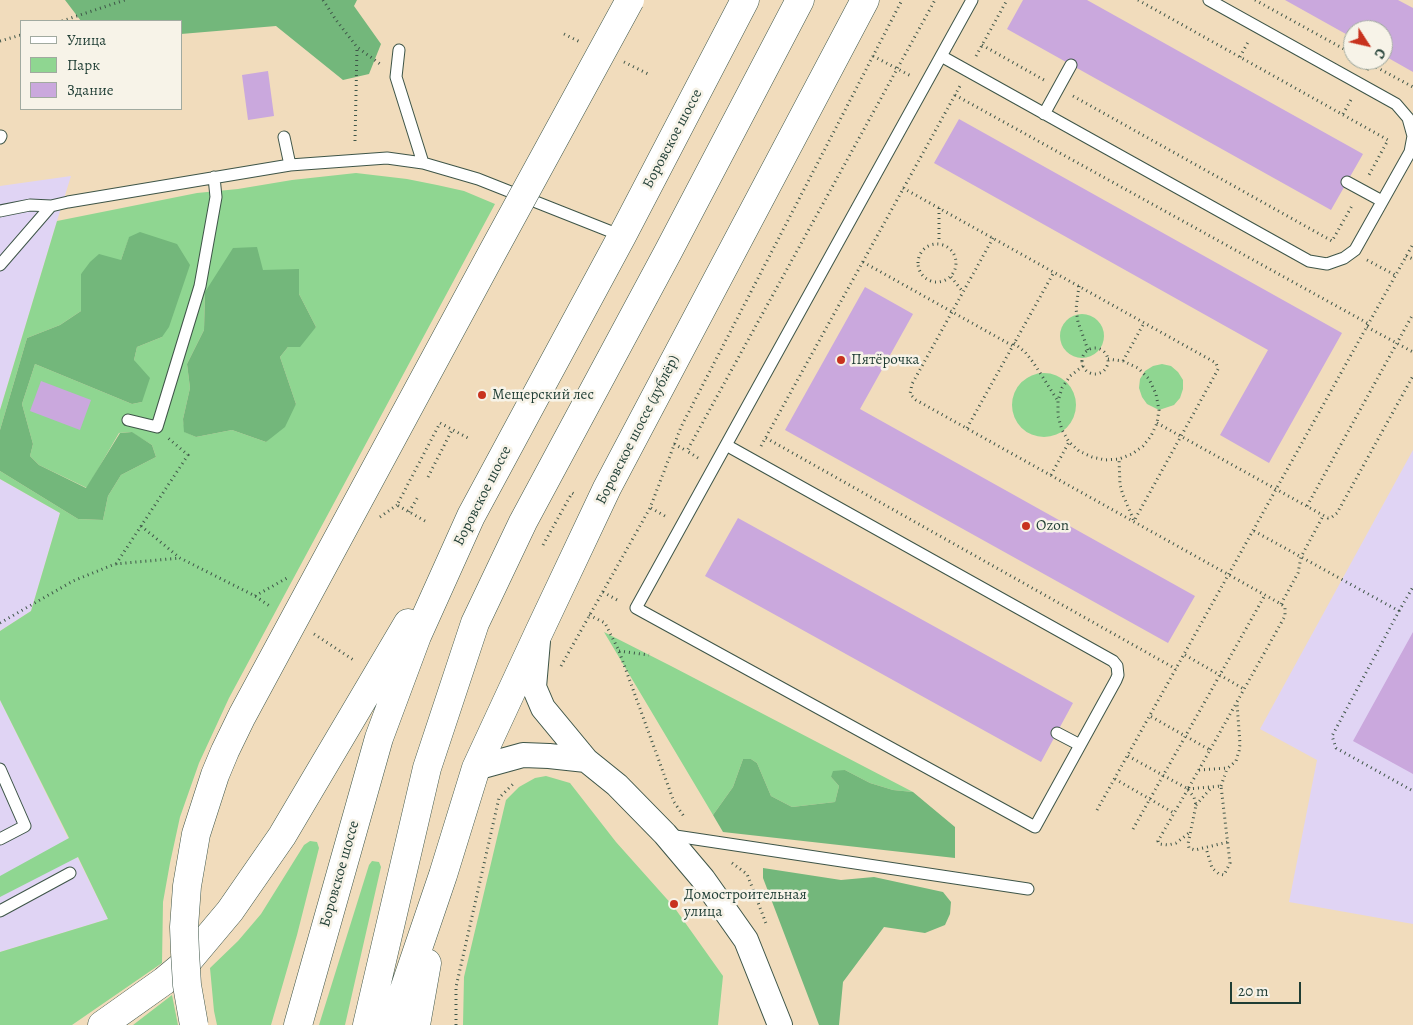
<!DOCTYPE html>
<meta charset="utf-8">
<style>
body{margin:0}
#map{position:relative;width:1413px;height:1025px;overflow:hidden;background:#f1dcbc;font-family:Alegreya,serif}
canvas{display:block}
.legend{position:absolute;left:20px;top:20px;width:162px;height:90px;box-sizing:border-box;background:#f7f3e8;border:1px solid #a1aaa0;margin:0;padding:6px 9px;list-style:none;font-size:15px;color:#1f3d34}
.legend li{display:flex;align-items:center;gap:10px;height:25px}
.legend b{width:25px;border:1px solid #a1aaa0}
.north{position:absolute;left:1343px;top:20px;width:50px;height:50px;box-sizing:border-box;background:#f7f3e8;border:1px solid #a1aaa0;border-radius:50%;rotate:125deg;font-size:14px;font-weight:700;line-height:20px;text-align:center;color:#1f3d34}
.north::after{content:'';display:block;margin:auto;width:18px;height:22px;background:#c8321e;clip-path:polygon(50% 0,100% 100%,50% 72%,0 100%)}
.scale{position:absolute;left:1230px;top:982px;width:71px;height:22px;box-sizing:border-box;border:2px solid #1f3d34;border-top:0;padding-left:6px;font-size:15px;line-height:18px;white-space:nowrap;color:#1f3d34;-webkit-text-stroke:4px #f7f3e8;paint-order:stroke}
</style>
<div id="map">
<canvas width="1413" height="1025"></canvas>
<ul class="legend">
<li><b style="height:6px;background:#fff"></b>Улица</li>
<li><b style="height:14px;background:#8fd691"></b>Парк</li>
<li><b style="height:14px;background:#caa8dd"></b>Здание</li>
</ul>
<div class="north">С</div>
<div class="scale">20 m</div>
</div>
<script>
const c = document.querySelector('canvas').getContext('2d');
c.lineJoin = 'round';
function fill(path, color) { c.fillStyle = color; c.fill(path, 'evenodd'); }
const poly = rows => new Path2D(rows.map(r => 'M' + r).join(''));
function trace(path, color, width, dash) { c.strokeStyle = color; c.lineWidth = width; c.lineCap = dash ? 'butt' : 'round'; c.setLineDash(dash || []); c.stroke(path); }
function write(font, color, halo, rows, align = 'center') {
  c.font = font + ' Alegreya,serif'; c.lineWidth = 5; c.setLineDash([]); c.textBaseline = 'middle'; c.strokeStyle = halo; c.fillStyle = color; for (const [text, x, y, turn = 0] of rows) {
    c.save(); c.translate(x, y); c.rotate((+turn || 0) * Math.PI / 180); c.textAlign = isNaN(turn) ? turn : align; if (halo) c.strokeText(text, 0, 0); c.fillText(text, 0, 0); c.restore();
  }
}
fill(poly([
 [71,176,57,221,0,410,0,186],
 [1413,450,1413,924,1289,902,1317,760,1260,729],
 [0,479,60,513,31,611,0,631],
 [0,700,108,919,0,952]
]), '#e0d4f4');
fill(poly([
 [356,173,407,179,437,185,464,191,495,204,229,698,199,763,180,817,170,863,163,902,162,963,72,1025,0,1025,0,952,108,919,78,857,0,897,0,876,69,838,0,700,0,631,31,611,60,513,0,479,0,471,78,519,103,520,108,496,121,475,156,457,152,445,131,432,119,433,87,488,39,465,30,456,33,444,22,404,35,364,132,404,142,402,134,360,137,347,162,337,129,238,121,260,81,274,81,311,60,325,27,338,0,430,0,410,57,221,197,193,238,189,292,180],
 [205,292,299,294,316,327,288,347,280,357,296,404,266,442,232,430,196,437,185,432,183,419,190,388,187,364,204,330],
 '1060 336a22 22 0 1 1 44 0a22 22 0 1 1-44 0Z',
 [1162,364,1171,366,1178,372,1183,380,1183,389,1180,398,1174,405,1159,410,1147,404,1142,397,1139,388,1140,379,1145,371,1153,366],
 '1012 405a32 32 0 1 1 64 0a32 32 0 1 1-64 0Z',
 [604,632,671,666,913,792,893,790,870,783,845,770,831,777,839,786,835,802,792,807,771,796,757,763,751,759,743,759,733,787,713,815],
 [546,776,570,783,616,842,674,907,723,976,718,1025,463,1025,464,977,506,800,519,787,535,778],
 [310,841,317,842,319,848,297,935,271,1025,217,1025,214,1011,210,968,238,941,261,914,304,845],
 [372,861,379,862,381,867,345,1025,319,1025,369,865],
 [172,995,178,1025,133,1025]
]), '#8fd691');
fill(poly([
 [65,0,357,0,354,6,381,44,369,74,343,80,276,26,181,34,181,21,81,21],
 [140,232,177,244,190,265,169,327,162,337,137,347,134,360,150,378,142,402,132,404,35,364,22,404,33,444,30,456,39,465,86,488,120,433,132,432,152,445,156,457,121,475,108,496,103,520,78,519,0,471,0,430,27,338,60,325,81,311,81,274,90,262,99,254,121,260,129,237],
 [257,247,263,270,299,269,299,294,316,327,300,347,288,347,280,357,296,404,285,427,266,442,232,430,196,437,184,432,183,419,190,388,187,364,204,330,205,292,233,248],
 [743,759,751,759,757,763,771,796,792,807,835,802,839,786,831,777,833,771,845,770,870,783,893,790,913,792,955,827,955,858,723,832,713,815,733,787],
 [763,868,841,880,874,877,943,892,951,902,950,914,945,925,925,933,884,927,843,982,839,1025,819,1025,763,878]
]), '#73b77b');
fill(poly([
 [1023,0,1087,0,1363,154,1331,210,1007,29],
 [1285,0,1398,0,1413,8,1413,72,1383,55,1383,30,1353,30,1353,38],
 [268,71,274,116,248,120,242,75],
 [959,119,1342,333,1269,463,1220,435,1268,350,934,163],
 [865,287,913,314,860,409,1195,596,1168,643,785,430],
 [41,381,91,400,80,430,30,411],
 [738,518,1073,703,1041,762,705,576],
 [1413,632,1413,774,1353,741]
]), '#caa8dd');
const service = poly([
 [399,50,396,77,423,163],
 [941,56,1309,261,1327,264,1344,258,1355,250,1410,152,1413,136,1408,118,1396,104,1209,0],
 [1044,114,1071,65],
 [284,137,290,165],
 [0,138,1,136],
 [1347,182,1382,201],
 [0,211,30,205,51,206,68,202,290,165,387,158,423,163,478,179,622,236],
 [0,265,51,206],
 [128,420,157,427,200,286,216,197,214,177],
 [726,445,1113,661,1117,666,1118,675,1116,680,1035,827,636,608,726,445],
 [726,445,972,0],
 [1057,733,1080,745],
 [0,769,25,826,0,839],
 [669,835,1028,889],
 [0,911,70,873]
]);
const minor = poly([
 [538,641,534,687,543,708,586,760],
 [476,768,523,755,549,756,586,760,617,785,665,834,703,879,746,940,780,1025]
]);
const primary = poly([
 [102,1025,164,981,188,961,230,911,282,836,408,623],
 [298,1025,379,738,417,636,471,516,622,236,745,0],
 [367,1025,427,768,475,623,523,522,668,252,800,0],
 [392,1025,443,875,476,768,539,632,607,488,865,0],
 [416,1025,427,963]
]);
trace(service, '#3e5548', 13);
trace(minor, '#3e5548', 26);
trace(primary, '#3e5548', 29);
trace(poly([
 [323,0,336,20,357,47,380,64],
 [1138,0,1388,140,1369,175],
 [1255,0,1353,54],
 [62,21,125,0],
 [564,34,580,42],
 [0,41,21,35],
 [982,45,1044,80],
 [873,56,911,76],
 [976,56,1007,0],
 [1240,57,1248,42],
 [1363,60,1413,87],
 [624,62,650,75],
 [1367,70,1371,64],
 [955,95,1369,324],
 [1073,96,1332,241,1353,204],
 [1343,114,1352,98],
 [355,141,357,47],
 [903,188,1216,363,1218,369,1216,373,1134,521,1123,495,1120,485,1119,459],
 [939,208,939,243],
 [993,238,912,384,910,394,916,400,1265,595,1281,604,1285,607,1285,616,1210,750],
 '918 263a19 19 0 1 1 38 0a19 19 0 1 1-38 0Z',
 [1406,256,1413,259],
 [1367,260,1395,275],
 [863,262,1013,346],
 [951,277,963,292],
 [1079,286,1076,309,1078,322,1088,350],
 [1367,327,1413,352],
 [1014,343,1025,352,1033,362,1058,401],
 '1082 361a13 13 0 1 1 26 0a13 13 0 1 1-26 0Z',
 [1123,361,1144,323],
 [1083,366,1070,376,1062,388,1058,401,1058,416,1062,430,1069,442,1079,451,1092,457,1105,460,1119,459,1132,454,1143,446,1151,436,1157,423,1159,410,1156,394,1149,379,1138,368,1123,361,1107,359],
 [1157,423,1328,518,1332,517,1337,513,1413,376],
 [967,428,1054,272],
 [766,438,1176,669],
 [674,444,687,451],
 [761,446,960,86],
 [698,458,687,451,935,0],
 [1051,475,1069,442],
 [428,477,452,430],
 [1307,506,1413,314],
 [651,508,665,516,664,518],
 [409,512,419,495],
 [380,517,397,505],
 [425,521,397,505,440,423,468,438],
 [141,526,180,558,255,596,271,607],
 [1254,531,1399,611,1332,736,1336,748,1413,791],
 [543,545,572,493,576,495],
 [116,564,188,455,168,438],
 [603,592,619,601],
 [255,596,287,578],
 [1281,604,1298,573,1301,557,1323,516],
 [1399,611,1413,587],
 [589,615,605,623,619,651,674,802,685,818],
 [0,623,73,581,115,564,180,558],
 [314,634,355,661],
 [619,651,649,655],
 [1185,655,1244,689],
 [561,666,650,508,681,427,902,0],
 [1128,756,1188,789,1210,750,1150,716],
 [1199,770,1228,768,1236,761,1239,751,1240,744,1237,703],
 [1115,779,1174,813],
 [1221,786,1227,769],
 [1188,789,1221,786,1230,863,1224,875,1219,874,1212,868,1206,848],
 [1188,789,1158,841,1159,844,1168,845,1176,843,1189,833],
 [1188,790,1194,797,1196,805,1188,844,1189,848,1195,850,1228,842],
 [1196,805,1212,787],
 [1097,810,1413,244],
 [1133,829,1265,595],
 [732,863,747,874,767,926],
 [456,1025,456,987,499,798,514,783]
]), '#3e5548', 3, [1, 4]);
trace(service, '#fff', 11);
trace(minor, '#fff', 24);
trace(primary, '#fff', 28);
const primaryBridge = poly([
 [194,1025,187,985,185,952,184,927,187,886,196,834,215,775,225,751,242,716,492,253,630,0]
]);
trace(primaryBridge, '#3e5548', 29, []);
trace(primaryBridge, '#fff', 28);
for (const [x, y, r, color] of [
 [841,360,5,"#c8321e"],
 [482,395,5,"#c8321e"],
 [1026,526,5,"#c8321e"],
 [674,904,5,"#c8321e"]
]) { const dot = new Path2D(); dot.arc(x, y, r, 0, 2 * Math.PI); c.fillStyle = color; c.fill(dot); trace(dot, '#f7f3e8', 2); }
write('15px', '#1f3d34', '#f7f3e8', [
 ["Боровское шоссе",673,139,-62],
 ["Боровское шоссе (дублёр)",638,430,-63],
 ["Боровское шоссе",483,496,-63],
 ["Боровское шоссе",340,874,-74]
]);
write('15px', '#1f3d34', '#f7f3e8', [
 ["Пятёрочка",851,360],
 ["Мещерский лес",492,395],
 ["Ozon",1036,526],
 ["Домостроительная",684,895],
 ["улица",684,912]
], 'left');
</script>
